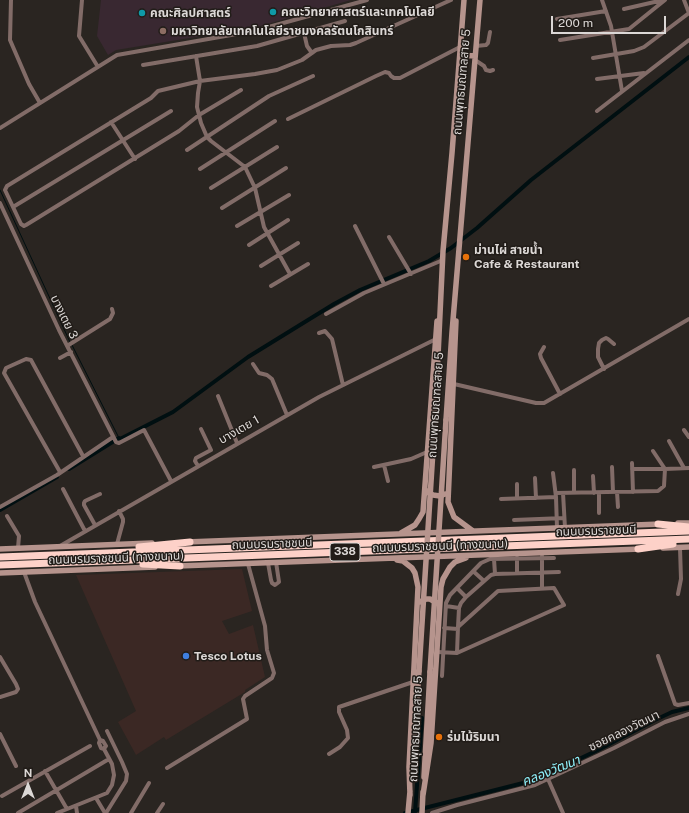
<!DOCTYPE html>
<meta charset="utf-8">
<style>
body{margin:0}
#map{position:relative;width:689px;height:813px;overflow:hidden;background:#2a2521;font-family:"Public Sans",sans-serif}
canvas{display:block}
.north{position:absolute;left:8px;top:765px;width:40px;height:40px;-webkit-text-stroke:3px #211c18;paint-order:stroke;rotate:0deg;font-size:11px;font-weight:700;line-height:16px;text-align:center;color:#dcd8d6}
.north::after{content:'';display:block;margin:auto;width:14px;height:18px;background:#dcd8d6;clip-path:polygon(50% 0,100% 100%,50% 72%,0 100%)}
.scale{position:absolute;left:551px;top:16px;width:115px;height:18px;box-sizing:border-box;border:2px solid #dcd8d6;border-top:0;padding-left:5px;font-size:12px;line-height:14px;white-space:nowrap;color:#dcd8d6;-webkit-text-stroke:3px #211c18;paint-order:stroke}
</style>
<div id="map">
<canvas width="689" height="813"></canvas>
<div class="north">N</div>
<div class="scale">200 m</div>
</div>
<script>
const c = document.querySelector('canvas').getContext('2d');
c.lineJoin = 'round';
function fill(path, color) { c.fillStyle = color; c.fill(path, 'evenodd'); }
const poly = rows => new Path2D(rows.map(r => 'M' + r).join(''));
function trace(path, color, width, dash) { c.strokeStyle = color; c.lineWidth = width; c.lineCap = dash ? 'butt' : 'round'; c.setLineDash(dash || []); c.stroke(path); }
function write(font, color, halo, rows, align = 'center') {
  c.font = font + ' "Public Sans","Noto Sans Thai",sans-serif'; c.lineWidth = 3; c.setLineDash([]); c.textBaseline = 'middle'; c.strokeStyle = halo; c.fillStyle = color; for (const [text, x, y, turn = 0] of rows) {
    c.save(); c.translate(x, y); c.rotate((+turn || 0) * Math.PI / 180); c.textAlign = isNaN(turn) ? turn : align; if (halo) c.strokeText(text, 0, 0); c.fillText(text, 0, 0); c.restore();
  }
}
fill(poly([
 [242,569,252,611,222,621,229,634,253,625,265,677,245,690,245,692,166,740,164,737,136,755,118,722,136,711,76,575]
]), '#3b2824');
fill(poly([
 [101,0,351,0,257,27,116,50,108,55,97,36]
]), '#392831');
trace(poly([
 [0,190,70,342],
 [72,345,119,438]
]), '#000f11', 1);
trace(poly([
 [69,469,119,438,120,439,173,412,248,357,334,304,360,290,429,261,451,248,477,228,531,180,689,57],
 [0,510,57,477],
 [415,812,422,718],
 [405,813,535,780,600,749,655,720,672,712,689,708]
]), '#000f11', 4);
trace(poly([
 [11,0,10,40,29,84,40,103],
 [82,0,79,36,98,67],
 [602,0,611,26,622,91],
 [624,9,663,0],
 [557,19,606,11],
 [304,33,307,46,312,53],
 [560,40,629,29,665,0],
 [476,46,486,45,488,43,490,32],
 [196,56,200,81,198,93,197,107,201,123,207,137,211,141,245,167,255,188,264,227,290,274],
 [593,58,634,51,644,47,689,13,684,0],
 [475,60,484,66,486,70,490,71,493,70],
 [143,65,257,46,345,21],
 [597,79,644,73],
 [241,90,199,115,179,131,26,225,24,226,21,224,5,190,7,186,151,98,158,91,200,81,255,74,277,70,302,60,316,50,331,46,350,45,356,43,451,0],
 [597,111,689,40],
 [288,119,376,76,385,72,389,73,391,76,394,78,400,78,460,47],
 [111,122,135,159],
 [0,128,117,55,254,31,367,0],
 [187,150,269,96,313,76],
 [200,169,275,121],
 [211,188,277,147],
 [0,203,59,330,116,442,119,443,144,430,171,481],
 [13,207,171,111],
 [222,208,286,168],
 [237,226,289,195],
 [355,226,384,284],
 [389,237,411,274],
 [249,245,288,220],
 [261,266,298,243],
 [271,286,308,264],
 [326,314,364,293,443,260],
 [319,333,325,331,332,339,343,385],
 [67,346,110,319,113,313,112,309],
 [544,347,540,354,541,358,560,394],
 [60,358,71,352],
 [253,364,259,373,267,375,272,379,287,415],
 [604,369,598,357,598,349,599,343,602,340,606,338,608,339,614,344],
 [454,384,536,403,544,403,689,319],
 [218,396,237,443],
 [684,430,689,437],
 [669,441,684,468],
 [653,451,665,469],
 [632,463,633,492],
 [384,465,388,481],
 [198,466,195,461,196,458,211,450,201,429],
 [374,467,411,459,427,452],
 [612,467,613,492],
 [632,469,665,469],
 [574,470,574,493],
 [60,472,4,373,6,368,26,359,31,360,83,456],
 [553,473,556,497,557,528],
 [593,476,594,493],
 [535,478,536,498],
 [517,484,517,498],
 [63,489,85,531],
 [617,492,618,507],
 [556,493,658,491,664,486,665,469,689,468],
 [563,493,565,528],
 [599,493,599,513],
 [501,499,556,497],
 [0,507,57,475,113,437],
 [7,516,19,536,18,548],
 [514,520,564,518],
 [95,525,84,505,84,503,85,501,100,494],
 [117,544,123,522,123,519,119,511],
 [60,546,319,397,434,340],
 [517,558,517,573],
 [494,559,495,574],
 [268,563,271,580,272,583,275,585,279,582,276,562],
 [473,571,484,581],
 [24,572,35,602,100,740,103,741,106,746,104,749,112,764,114,775,112,785,107,793,57,813],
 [457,588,466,597],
 [542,588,542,556],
 [678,594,681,579,680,548],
 [446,606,459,608],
 [458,627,459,608,461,603,466,597,491,575,495,574,559,572],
 [444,628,458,629],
 [437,652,457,653,564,605,554,588,498,591,458,627,457,653],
 [658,656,675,704,678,705,689,703],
 [0,657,16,684,18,689,16,692,0,697],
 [442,676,446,603,450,595,481,563,490,559,554,558],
 [0,734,16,766],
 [100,740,99,743,101,748,104,749],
 [329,754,340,747,348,738,347,730,339,712,339,707,413,682],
 [167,768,247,719,243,699,245,696,272,678,274,673,267,650,265,626,248,564],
 [45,771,67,809],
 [548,779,563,813],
 [2,796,90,746],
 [96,798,105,813],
 [76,806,77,813],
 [18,813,109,759],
 [106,813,126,781,127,774,122,762,107,731],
 [131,813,149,783],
 [157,813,163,804],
 [432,813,457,805,535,785,614,748,665,722,689,714]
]), '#826c68', 4);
trace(poly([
 [460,55,475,56],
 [456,321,448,502,454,517,473,531],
 [435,419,443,251,452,153,464,0],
 [446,420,452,332,480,0],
 [428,491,429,493,433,495,440,496,445,494],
 [678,523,689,523],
 [401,533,415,525,419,519,423,512,437,321],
 [186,542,661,524],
 [663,548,689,547],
 [0,549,152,543],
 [397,560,403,561,412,568,415,573,418,587,409,767,410,795],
 [178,566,641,549],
 [0,573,155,567],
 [420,602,426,599,430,599,437,603],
 [412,767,419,671],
 [424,777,430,672],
 [423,795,431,743,441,587,443,579,450,567,455,562,466,558],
 [408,813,410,791],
 [422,813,423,792]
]), '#b6948d', 5.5);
trace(poly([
 [658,524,689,527],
 [139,547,190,542],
 [638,549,673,544],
 [0,557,689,531],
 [143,564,180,566],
 [0,565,689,539]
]), '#fdd1c8', 7);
trace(poly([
 [419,671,435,419],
 [430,672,446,420]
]), '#b6948d', 5.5);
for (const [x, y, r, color] of [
 [273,12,4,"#0f9aa8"],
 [142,13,4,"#0f9aa8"],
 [163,31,4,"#8d6e63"],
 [466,257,4,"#e8710a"],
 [186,656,4,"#3f7fe0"],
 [439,737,4,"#e8710a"]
]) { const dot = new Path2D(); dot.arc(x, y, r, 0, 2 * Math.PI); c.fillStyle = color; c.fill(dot); trace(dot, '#211c18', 1.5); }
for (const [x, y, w] of [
 [345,552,30]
]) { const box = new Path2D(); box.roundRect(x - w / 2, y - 9, w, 18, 3); c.fillStyle = '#211c18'; c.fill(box); trace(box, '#dcd8d6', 1); }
write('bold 11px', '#dcd8d6', null, [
 ["338",345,552]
]);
write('bold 12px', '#dcd8d6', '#211c18', [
 ["คณะวิทยาศาสตร์และเทคโนโลยี",281,12],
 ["คณะศิลปศาสตร์",150,13],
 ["มหาวิทยาลัยเทคโนโลยีราชมงคลรัตนโกสินทร์",171,31],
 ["ม่านไผ่ สายน้ำ",474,250],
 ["Cafe & Restaurant",474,264],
 ["Tesco Lotus",194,656],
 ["ร่มไม้ริมนา",447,737]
], 'left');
write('12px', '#dcd8d6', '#211c18', [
 ["ถนนพุทธมณฑลสาย 5",462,82,-85],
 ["บางเตย 3",64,317,64],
 ["ถนนพุทธมณฑลสาย 5",436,405,-86],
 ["บางเตย 1",239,430,-30],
 ["ถนนบรมราชชนนี",596,531,-2],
 ["ถนนบรมราชชนนี",272,544,-2],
 ["ถนนบรมราชชนนี (ทางขนาน)",440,546,-2],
 ["ถนนบรมราชชนนี (ทางขนาน)",116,558,-2],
 ["ถนนพุทธมณฑลสาย 5",416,729,-87],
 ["ซอยคลองวัฒนา",624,731,-26]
]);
write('italic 13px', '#8ff1fb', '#211c18', [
 ["คลองวัฒนา",551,771,-22]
]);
</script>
